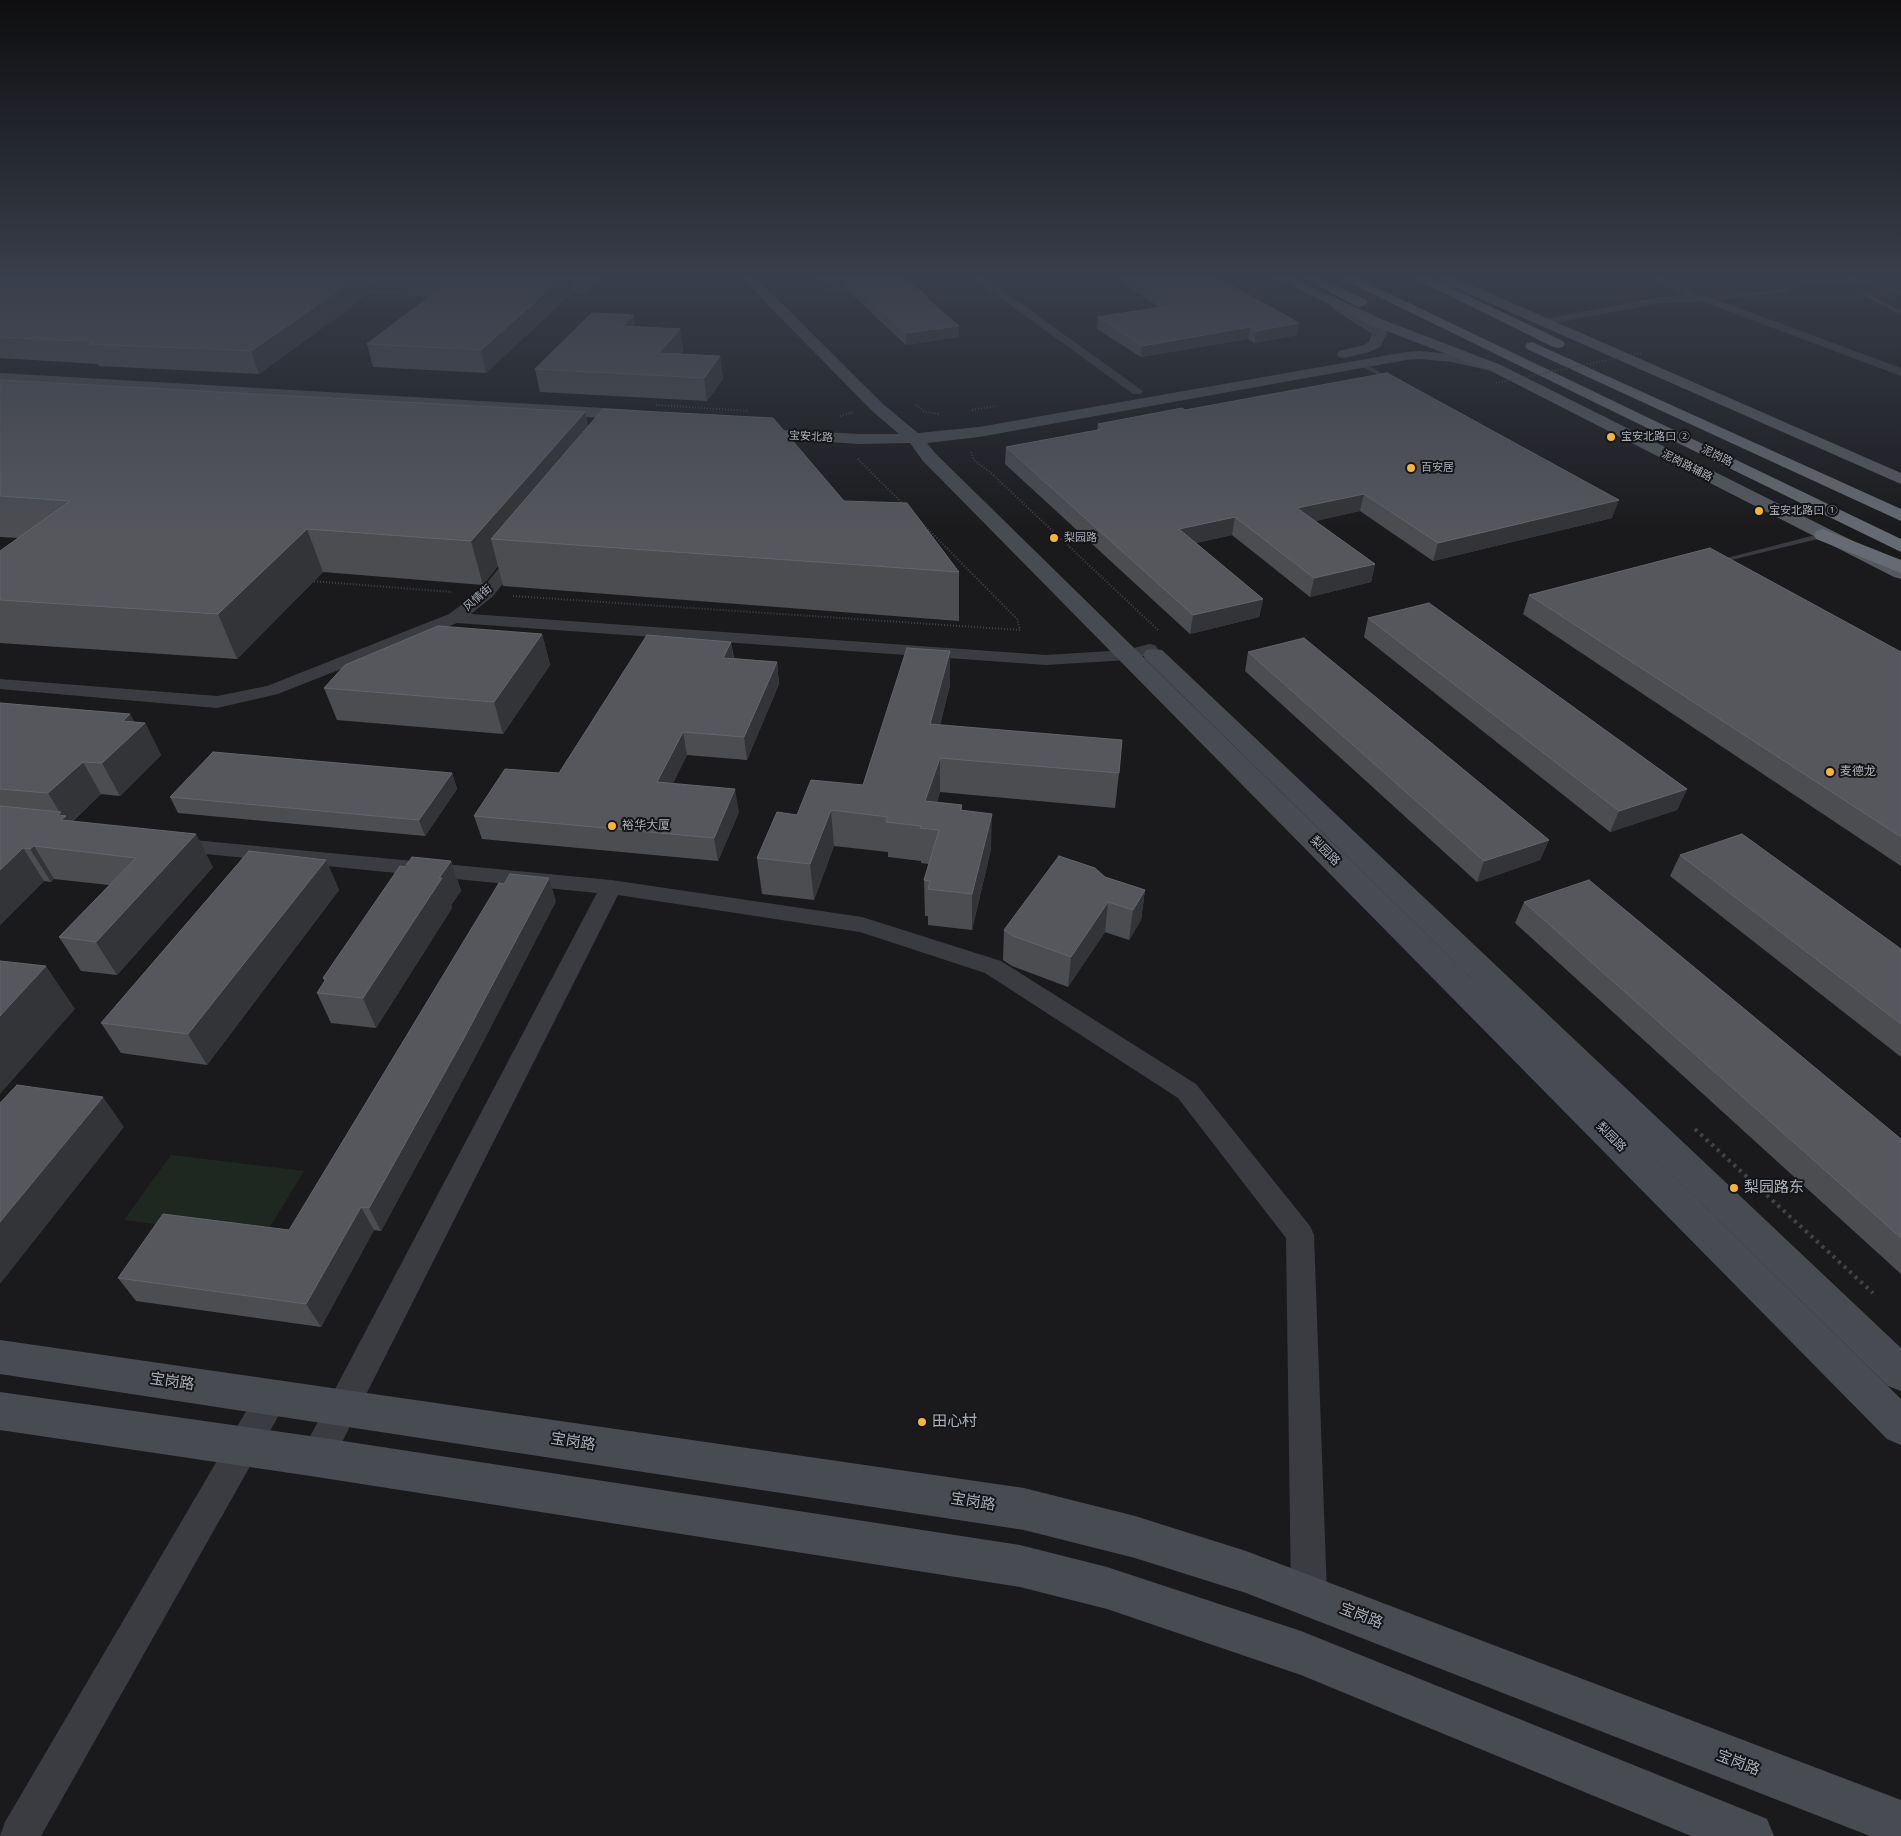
<!DOCTYPE html>
<meta charset="utf-8">
<style>
body{margin:0}
canvas{display:block;background:#1a1a1c}
</style>
<canvas width="1901" height="1836"></canvas>
<script>
const c = document.querySelector('canvas').getContext('2d');
c.lineJoin = 'round';
function fill(path, color) { c.fillStyle = color; c.fill(path, 'evenodd'); }
const poly = rows => new Path2D(rows.map(r => 'M' + r).join(''));
function trace(path, color, width, dash) { c.strokeStyle = color; c.lineWidth = width; c.lineCap = dash ? 'butt' : 'round'; c.setLineDash(dash || []); c.stroke(path); }
function write(font, color, halo, rows, align = 'center') {
  c.font = font + ' "Open Sans","Noto Sans SC",sans-serif'; c.lineWidth = 4; c.setLineDash([]); c.textBaseline = 'middle'; c.strokeStyle = halo; c.fillStyle = color; for (const [text, x, y, turn = 0] of rows) {
    c.save(); c.translate(x, y); c.rotate((+turn || 0) * Math.PI / 180); c.textAlign = isNaN(turn) ? turn : align; if (halo) c.strokeText(text, 0, 0); c.fillText(text, 0, 0); c.restore();
  }
}
fill(poly([
 [809,277,922,277,827,292]
]), '#262629');
fill(poly([
 [171,1155,304,1171,263,1238,124,1220]
]), '#1f2820');
trace(poly([
 [656,405,749,411],
 [916,405,926,412,939,414],
 [972,410,996,406],
 [840,416,854,412],
 [971,452,974,460,991,473,1158,630],
 [858,459,905,506],
 [311,581,452,592],
 [513,596,1020,630,1017,619,918,519]
]), '#404348', 2, [1, 2]);
trace(poly([
 [1695,1129,1873,1293]
]), '#404348', 4, [3, 4.5]);
fill(poly([
 [1267,277,1275,277,1304,288,1299,289,1267,277],
 [1859,278,1876,282,1901,291,1901,295,1873,284,1859,282,1807,284,1792,287,1785,292,1705,301,1702,299,1783,289,1788,285,1807,280,1859,278],
 [1862,293,1866,293,1901,311,1901,315,1862,295,1862,293],
 [1359,363,1363,363,1398,382,1393,383,1359,365,1359,363],
 [1823,533,1827,535,1826,537,1731,560,1727,558,1823,533]
]), '#3b3c41');
fill(poly([
 [972,277,984,277,1143,391,1141,394,1133,394,972,277],
 [1646,277,1661,277,1688,288,1698,296,1709,297,1901,368,1901,376,1704,302,1661,303,1544,325,1538,322,1544,319,1661,297,1685,296,1646,277],
 [334,287,405,290,410,293,405,296,330,292,329,290,330,288,334,287],
 [519,549,525,551,527,554,525,557,492,597,471,614,1046,655,1127,650,1149,644,1155,645,1158,649,1155,653,1128,660,1046,665,457,623,278,694,217,708,0,689,0,679,217,696,267,686,449,614,480,591,513,551,519,549],
 [173,838,611,880,862,917,1001,961,1196,1084,1310,1226,1314,1235,1327,1595,1321,1607,1309,1613,1297,1607,1291,1595,1286,1238,1178,1098,985,973,860,932,618,895,329,1468,317,1473,305,1468,301,1457,305,1446,597,893,166,850,162,845,166,840,173,838],
 [272,1382,283,1386,288,1397,283,1408,41,1836,0,1836,5,1822,261,1386,272,1382]
]), '#3b3c41');
fill(poly([
 [741,277,755,277,883,404,918,433,979,427,1406,352,1420,351,1452,354,1501,365,1503,368,1501,371,1496,372,1452,362,1420,359,1406,360,979,437,927,443,935,453,1901,1399,1901,1445,1887,1439,923,461,910,443,859,444,744,436,742,433,744,430,750,428,859,434,899,434,871,410,741,277],
 [1337,301,1368,317,1385,330,1387,333,1380,347,1369,352,1344,358,1339,357,1337,354,1339,351,1364,345,1369,342,1372,334,1332,308,1330,305,1337,301],
 [0,373,637,410,643,412,645,415,643,418,637,420,0,383,0,373],
 [1154,649,1162,650,1901,1348,1901,1391,1888,1386,1146,660,1143,655,1146,650,1154,649],
 [0,1340,1024,1488,1135,1516,1246,1551,1901,1800,1901,1836,1870,1836,1246,1593,1135,1558,1024,1530,0,1374,0,1340],
 [0,1392,317,1437,1020,1545,1107,1567,1301,1631,1750,1812,1767,1819,1774,1836,1691,1836,1301,1675,1107,1609,1020,1587,317,1477,0,1430,0,1392]
]), '#484b51');
fill(poly([
 [1274,277,1291,277,1381,319,1501,365,1901,565,1901,579,1894,577,1491,371,1371,325,1274,277],
 [1436,277,1453,277,1901,473,1901,484,1437,280,1436,277]
]), '#565960');
fill(poly([
 [1300,277,1317,277,1366,300,1368,303,1361,307,1356,306,1300,277],
 [1338,277,1355,277,1901,539,1901,552,1338,277],
 [1412,277,1429,277,1563,341,1565,344,1563,347,1558,348,1553,347,1412,277],
 [1532,342,1901,509,1901,521,1527,349,1525,346,1527,343,1532,342],
 [1823,529,1901,560,1901,573,1816,539,1814,535,1816,531,1823,529]
]), '#666a72');
trace(poly([
 [1496,383,1642,353]
]), '#404348', 2, [1, 2]);
fill(poly([
 [0,277,603,277,584,294,572,293,486,373,373,367,367,344,429,297,409,296,408,290,405,288,364,286,366,296,259,374,99,366,98,364,0,358],
 [821,277,904,277,928,301,959,337,906,345,842,285,834,287],
 [1111,277,1216,277,1299,323,1297,335,1254,343,1248,339,1141,357,1097,329,1098,317,1160,307],
 [635,327,680,329,683,351,680,354,720,356,723,379,707,401,540,392,535,369],
 [0,380,585,412,588,428,844,501,959,572,959,621,503,586,498,566,483,585,323,572,237,659,0,643,0,551,18,538,0,537],
 [1185,410,1612,518,1433,561,1360,511,1315,521,1375,564,1371,582,1310,597,1232,535,1196,543,1263,599,1259,617,1190,634,1005,464,1006,447,1097,430,1098,424],
 [1529,595,1901,652,1901,866,1523,614],
 [1368,618,1687,789,1677,810,1610,832,1364,637],
 [542,634,550,665,503,734,337,720,324,688],
 [731,642,734,658,777,662,779,684,747,760,687,755,673,783,739,812,718,861,482,839,474,816,559,773],
 [1248,652,1549,840,1540,860,1477,882,1245,671],
 [950,685,940,725,1119,773,1115,808,940,792,937,802,962,805,962,811,991,849,972,930,928,925,928,916,925,916,924,880,929,864,921,863,921,861,888,857,888,852,834,846,814,900,762,894,757,858,797,815,863,785],
 [0,703,130,714,134,722,145,723,161,755,120,796,101,794,73,821,213,867,117,975,81,971,59,937,109,885,54,879,51,882,44,881,0,925],
 [452,773,457,789,425,836,178,813,170,797],
 [1680,855,1901,949,1901,1057,1670,876],
 [326,860,339,890,207,1065,121,1053,101,1023],
 [451,861,461,891,451,905,452,908,376,1028,331,1023,317,993,325,982,323,978,405,867],
 [1105,877,1145,890,1141,920,1129,940,1105,932,1068,987,1012,966,1003,960,1004,930],
 [556,901,472,1063,381,1231,374,1230,321,1327,136,1301,118,1278,289,1230],
 [1524,902,1901,1139,1901,1274,1515,923]
]), '#4b4d51');
fill(poly([
 [358,277,361,277,366,296,259,374,251,351],
 [563,277,569,277,572,293,486,373,481,350],
 [581,277,603,277,584,294],
 [834,277,842,277,842,285,834,287],
 [634,315,637,337,623,326],
 [1299,323,1297,335,1254,343,1256,331],
 [959,326,959,337,906,345,906,333],
 [1250,327,1248,339,1141,357,1142,346],
 [680,329,683,351,662,376,659,353],
 [720,356,723,379,707,401,704,378],
 [585,412,592,451,491,539,498,566,483,585,471,541],
 [1364,494,1360,511,1294,526,1297,508],
 [1619,500,1612,518,1433,561,1438,543],
 [1235,517,1232,535,1177,547,1179,529],
 [307,529,323,572,237,659,218,614],
 [1375,564,1371,582,1310,597,1314,578],
 [1263,599,1259,617,1190,634,1193,615],
 [542,634,550,665,503,734,494,702],
 [731,642,734,664,723,658],
 [950,651,950,685,931,758,930,724],
 [777,662,779,684,747,760,744,737],
 [130,714,138,729,145,723,161,755,120,796,102,763,123,721],
 [683,732,687,755,661,805,657,782],
 [940,758,940,792,928,829,925,801],
 [83,762,101,794,70,823,80,851,58,815,60,813,48,793],
 [452,773,457,789,425,836,419,820],
 [735,789,739,812,718,861,714,838],
 [1687,789,1677,810,1610,832,1619,811],
 [831,810,834,846,814,900,810,864],
 [992,814,991,849,972,930,972,894],
 [196,834,213,867,117,975,96,942],
 [1549,840,1540,860,1477,882,1484,861],
 [34,846,54,879,51,882,30,849],
 [23,848,44,881,0,925,0,870],
 [326,860,339,890,207,1065,188,1034],
 [451,861,461,891,451,905,452,908,376,1028,363,998],
 [549,878,556,901,472,1063,381,1231,369,1208],
 [1145,890,1141,920,1129,940,1133,910],
 [1108,902,1105,932,1068,987,1071,957],
 [46,966,75,1009,0,1094,0,1016],
 [103,1097,124,1127,0,1284,0,1222],
 [361,1207,374,1230,321,1327,306,1304]
]), '#333437');
const building = poly([
 [0,277,358,277,251,351,90,344,94,342,0,337,0,277],
 [447,277,563,277,481,350,367,344,454,278,447,277],
 [844,277,904,277,928,297,925,297,959,326,906,333,844,277],
 [1129,277,1216,277,1299,323,1256,331,1250,327,1142,346,1098,317,1175,305,1129,277],
 [592,313,634,315,623,326,680,329,659,353,720,356,704,378,535,369,592,313],
 [1387,373,1619,500,1438,543,1364,494,1297,508,1375,564,1314,578,1235,517,1179,529,1263,599,1193,615,1006,447,1103,429,1098,424,1182,408,1185,410,1387,373],
 [0,380,585,412,471,541,307,529,218,614,0,600,0,551,70,501,0,496,0,380],
 [603,409,773,418,844,501,907,503,959,572,491,539,603,409],
 [1710,548,1901,652,1901,837,1529,595,1710,548],
 [1429,603,1687,789,1619,811,1368,618,1429,603],
 [438,626,542,634,494,702,324,688,345,665,438,626],
 [647,635,731,642,723,658,777,662,744,737,683,732,657,782,735,789,714,838,474,816,505,769,559,773,647,635],
 [1304,638,1549,840,1484,861,1248,652,1304,638],
 [907,648,950,651,930,724,1122,740,1119,773,940,758,925,801,962,805,960,810,992,814,972,894,928,889,930,881,924,880,939,830,920,828,921,826,886,822,888,817,831,810,810,864,757,858,777,812,797,815,811,780,863,785,907,648],
 [0,703,130,714,123,721,145,723,102,763,83,762,48,793,0,789,0,703],
 [213,752,452,773,419,820,170,797,213,752],
 [0,806,61,812,58,815,66,816,61,820,196,834,96,942,59,937,136,858,34,846,30,849,23,848,0,870,0,806],
 [1742,834,1901,949,1901,1024,1680,855,1742,834],
 [249,851,326,860,188,1034,101,1023,249,851],
 [1059,856,1095,868,1105,877,1145,890,1133,910,1108,902,1071,957,1013,936,1004,930,1059,856],
 [412,857,451,861,439,878,442,878,363,998,317,993,326,979,323,978,400,866,405,867,412,857],
 [510,874,549,878,463,1040,369,1208,361,1207,306,1304,118,1278,163,1214,289,1230,499,883,504,884,510,874],
 [1589,880,1901,1139,1901,1238,1524,902,1589,880],
 [0,961,46,966,0,1016,0,961],
 [17,1085,103,1097,0,1222,0,1103,17,1085]
]);
fill(building, '#56575d');
trace(building, '#63656c', 1);
const sky = c.createLinearGradient(0, 0, 0, 534);
sky.addColorStop(0, '#0e0e0f');
sky.addColorStop(0.52, '#383e4b');
sky.addColorStop(1, '#383e4b00');
c.fillStyle = sky;
c.fillRect(0, 0, 1901, 534);
for (const [x, y, r, color] of [
 [1611,437,5,"#f8b436"],
 [1411,468,5,"#f8b436"],
 [1759,511,5,"#f8b436"],
 [1054,538,5,"#f8b436"],
 [1830,772,5,"#f8b436"],
 [612,826,5,"#f8b436"],
 [1734,1188,5,"#f8b436"],
 [922,1422,5,"#f8b436"]
]) { const dot = new Path2D(); dot.arc(x, y, r, 0, 2 * Math.PI); c.fillStyle = color; c.fill(dot); trace(dot, '#151517', 2); }
write('11px', '#acb1bc', '#151517', [
 ["宝安北路",811,437,3],
 ["泥岗路",1717,456,26],
 ["泥岗路辅路",1687,466,27],
 ["风情街",478,598,-41]
]);
write('11px', '#acb1bc', '#151517', [
 ["宝安北路口 ②",1621,437],
 ["百安居",1421,468],
 ["宝安北路口 ①",1769,511],
 ["梨园路",1064,538]
], 'left');
write('12px', '#acb1bc', '#151517', [
 ["麦德龙",1840,772],
 ["裕华大厦",622,826]
], 'left');
write('12px', '#acb1bc', '#151517', [
 ["梨园路",1325,851,45],
 ["梨园路",1611,1137,45]
]);
write('15px', '#acb1bc', '#151517', [
 ["梨园路东",1744,1188],
 ["田心村",932,1422]
], 'left');
write('15px', '#acb1bc', '#151517', [
 ["宝岗路",172,1382,8],
 ["宝岗路",573,1442,9],
 ["宝岗路",973,1502,9],
 ["宝岗路",1361,1616,21],
 ["宝岗路",1738,1763,21]
]);
</script>
